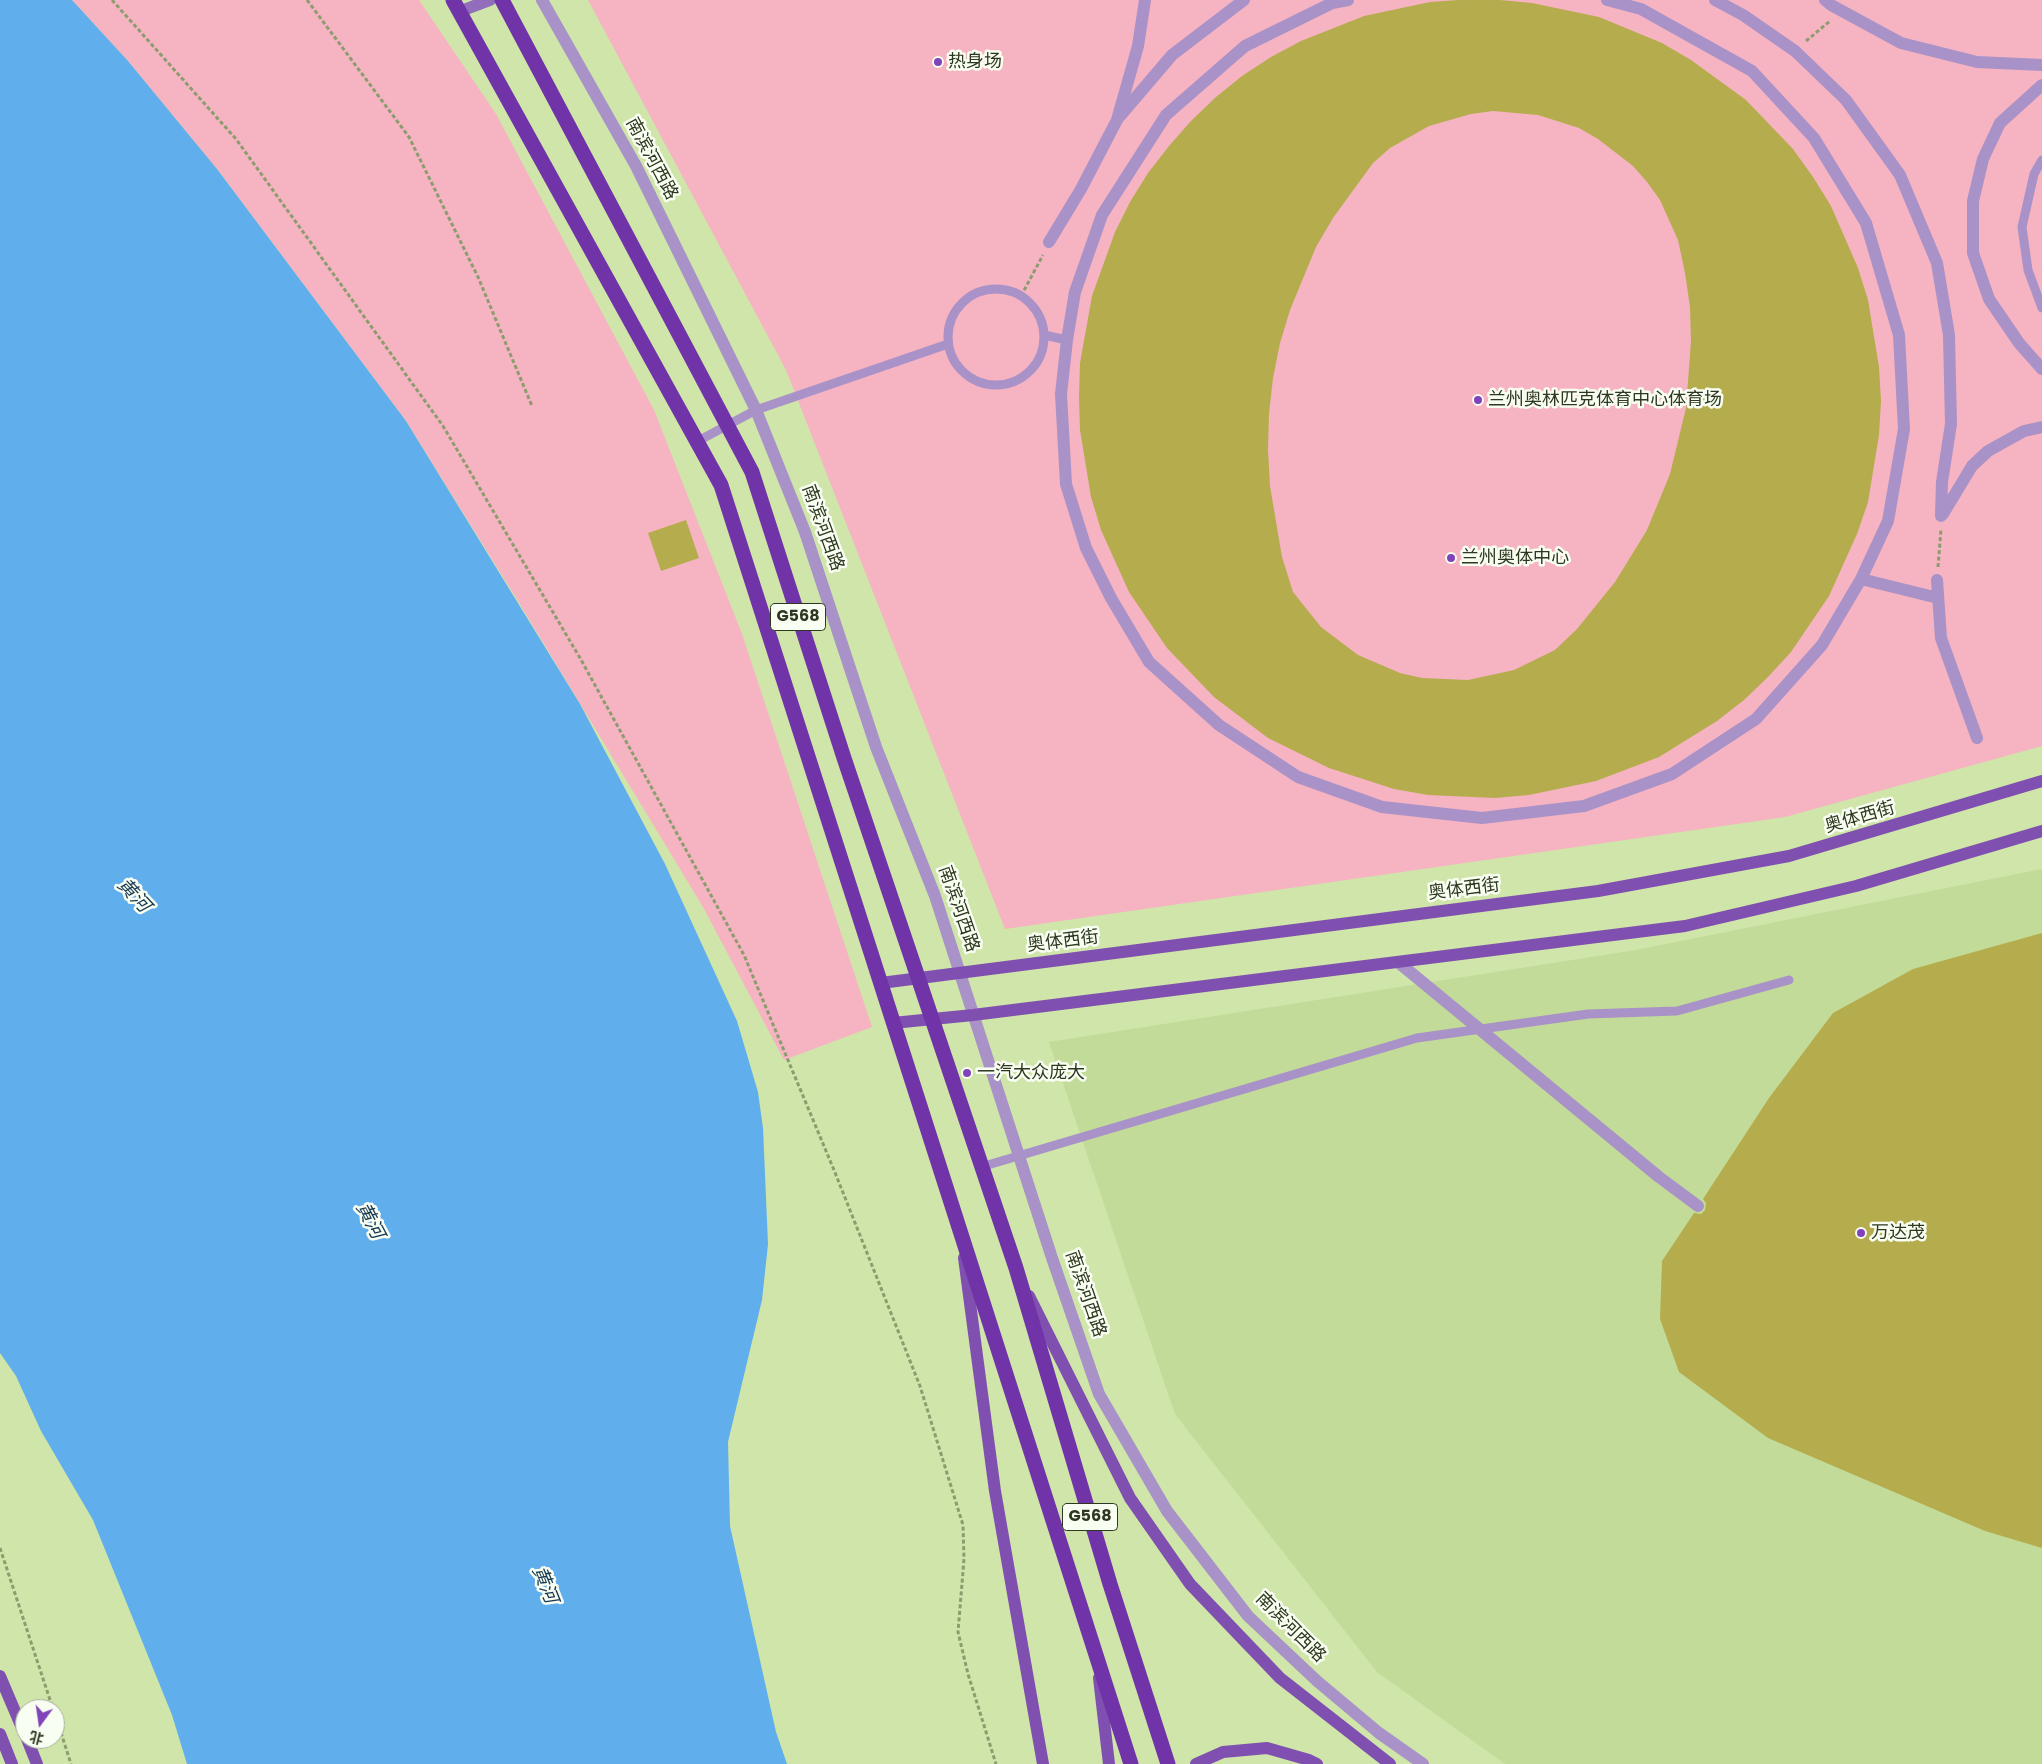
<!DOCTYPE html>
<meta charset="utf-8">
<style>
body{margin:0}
#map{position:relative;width:2042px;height:1764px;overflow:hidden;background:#cfe5a9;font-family:Poppins,"Noto Sans SC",sans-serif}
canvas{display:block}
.north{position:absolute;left:15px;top:1699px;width:50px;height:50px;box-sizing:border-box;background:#f9fef2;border:1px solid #a8ae9e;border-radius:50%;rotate:194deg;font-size:14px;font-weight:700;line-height:20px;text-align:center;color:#2e371f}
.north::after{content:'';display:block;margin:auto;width:18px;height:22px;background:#8043b9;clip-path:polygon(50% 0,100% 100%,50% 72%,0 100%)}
</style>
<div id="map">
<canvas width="2042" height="1764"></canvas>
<div class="north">北</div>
</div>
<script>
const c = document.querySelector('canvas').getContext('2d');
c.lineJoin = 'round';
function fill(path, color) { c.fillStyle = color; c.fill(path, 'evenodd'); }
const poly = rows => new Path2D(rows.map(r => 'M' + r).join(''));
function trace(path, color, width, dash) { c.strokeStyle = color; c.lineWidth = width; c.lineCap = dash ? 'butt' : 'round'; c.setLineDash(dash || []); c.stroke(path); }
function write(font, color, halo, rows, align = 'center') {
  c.font = font + ' Poppins,"Noto Sans SC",sans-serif'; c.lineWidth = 5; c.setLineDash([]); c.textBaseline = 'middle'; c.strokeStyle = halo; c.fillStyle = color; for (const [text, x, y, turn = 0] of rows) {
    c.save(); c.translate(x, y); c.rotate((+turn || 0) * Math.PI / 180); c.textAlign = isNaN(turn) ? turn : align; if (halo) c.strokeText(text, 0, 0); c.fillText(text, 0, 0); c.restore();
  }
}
fill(poly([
 [2042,869,2042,1764,1505,1764,1377,1672,1175,1414,1049,1042,1636,950]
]), '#c2db99');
fill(poly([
 [72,0,419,0,496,114,654,410,742,634,872,1027,784,1060,703,907,521,606,406,421,217,169,128,61],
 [588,0,2042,0,2042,746,1785,817,1005,929,786,370]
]), '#f6b3c1');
fill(poly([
 [0,0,72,0,128,61,217,169,406,421,580,704,665,864,737,1021,758,1092,763,1128,768,1244,762,1300,728,1442,730,1526,776,1732,787,1764,187,1764,172,1715,93,1520,41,1431,16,1376,0,1353]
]), '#61aeec');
fill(poly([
 [1458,0,1500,0,1532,3,1599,17,1662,43,1691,60,1746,100,1793,149,1813,177,1831,206,1858,268,1868,300,1879,367,1881,401,1879,435,1868,502,1857,534,1829,596,1791,652,1768,677,1744,700,1717,721,1659,757,1596,781,1529,795,1495,798,1428,795,1394,789,1329,768,1268,738,1214,697,1167,648,1129,592,1101,530,1091,497,1080,430,1079,397,1080,363,1092,296,1115,232,1130,202,1148,173,1169,146,1191,121,1216,97,1242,76,1271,57,1301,41,1364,16,1430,2],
 [1493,111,1538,115,1579,128,1598,139,1633,166,1647,182,1660,200,1678,240,1685,273,1690,307,1691,341,1686,408,1670,474,1647,530,1615,582,1577,629,1555,650,1514,670,1468,680,1422,678,1400,673,1358,655,1321,627,1293,592,1282,557,1270,486,1268,450,1269,414,1273,378,1280,343,1290,310,1316,247,1333,218,1373,163,1390,148,1429,126,1471,114],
 [686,520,699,558,661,571,648,533],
 [2042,933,2042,1548,1985,1531,1768,1438,1679,1372,1660,1319,1662,1261,1694,1213,1701,1214,1705,1210,1706,1203,1703,1199,1769,1098,1833,1013,1913,969]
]), '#b5ad4d');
trace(poly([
 [112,0,236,139,443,426,580,658,744,955,834,1170,920,1386,963,1525,964,1559,958,1632,968,1674,996,1764],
 [307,0,409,137,478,277,532,406],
 [1806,41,1830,21],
 [1021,296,1043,255],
 [1938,567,1941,529],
 [0,1548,53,1709],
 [55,1714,71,1764]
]), '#8c9c6f', 3, [4, 2.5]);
trace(poly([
 [2042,160,2034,174,2022,227,2028,270,2042,308],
 '948 337a48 48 0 1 1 96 0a48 48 0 1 1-96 0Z',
 [1044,335,1067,340],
 [698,441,756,410,948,344],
 [981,1167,1417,1038,1588,1014,1677,1011,1789,980]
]), '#a992c7', 9);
trace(poly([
 [542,0,636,166,756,410,805,532,876,747,935,896,1052,1258,1099,1394,1167,1511,1248,1616,1317,1681,1379,1733,1423,1764],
 [1348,0,1332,3,1245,46,1166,115,1102,215,1075,292,1067,340,1061,394,1066,484,1086,548,1111,598,1149,662,1219,725,1298,777,1382,807,1482,818,1584,806,1672,774,1756,719,1822,645,1861,579,1888,521,1904,429,1899,335,1866,223,1814,138,1752,71,1641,9,1607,0],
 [1715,0,1743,15,1795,51,1846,100,1900,175,1937,263,1949,335,1951,424,1942,482,1941,516],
 [1825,0,1831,5,1901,43,1977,62,2042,65],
 [2042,85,2000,123,1983,159,1973,201,1973,253,1989,299,2019,343,2042,369],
 [1120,116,1172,55,1244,0],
 [1049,242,1081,189,1117,120,1138,46,1145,0],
 [1943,514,1972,466,1988,451,2024,431,2042,427],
 [1861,579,1938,598],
 [1937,580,1941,638,1977,738],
 [1398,962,1659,1177,1698,1206]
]), '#a992c7', 12);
trace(poly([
 [461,11,490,0]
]), '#916dbb', 12);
trace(poly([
 [881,983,1598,891,1789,856,2042,781],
 [893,1023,973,1015,1685,926,1856,886,2042,831],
 [964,1258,995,1491,1043,1764],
 [1029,1296,1130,1498,1190,1584,1280,1678,1390,1764],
 [0,1676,25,1735],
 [1099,1678,1109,1764],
 [0,1734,12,1764],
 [27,1739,37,1764],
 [1196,1764,1223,1752,1267,1748,1309,1760,1317,1764]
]), '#8050b1', 12);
trace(poly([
 [453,0,721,485,1131,1764],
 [502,0,752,472,844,758,1016,1268,1110,1584,1168,1764]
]), '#7134a8', 15);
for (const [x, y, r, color] of [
 [938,62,5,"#8043b9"],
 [1478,400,5,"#8043b9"],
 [1451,558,5,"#8043b9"],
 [967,1073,5,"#8043b9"],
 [1861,1233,5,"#8043b9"]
]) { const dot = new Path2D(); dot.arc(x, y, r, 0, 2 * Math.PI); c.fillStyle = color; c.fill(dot); trace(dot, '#f9fef2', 2); }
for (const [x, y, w] of [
 [798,617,55],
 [1090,1517,55]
]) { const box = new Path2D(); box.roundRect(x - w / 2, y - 13.5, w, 27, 4); c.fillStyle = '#f9fef2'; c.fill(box); trace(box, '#2e371f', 1); }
write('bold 16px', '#2e371f', null, [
 ["G568",798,617],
 ["G568",1090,1517]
]);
write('18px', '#2e371f', '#f9fef2', [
 ["热身场",948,62],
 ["兰州奥林匹克体育中心体育场",1488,400],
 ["兰州奥体中心",1461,558],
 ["一汽大众庞大",977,1073],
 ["万达茂",1871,1233]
], 'left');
write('18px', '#2e371f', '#f9fef2', [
 ["南滨河西路",651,159,62],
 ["南滨河西路",822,528,70],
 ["奥体西街",1860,818,-16],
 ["奥体西街",1464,890,-7],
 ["南滨河西路",958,909,71],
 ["奥体西街",1063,942,-7],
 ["南滨河西路",1085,1294,71],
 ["南滨河西路",1290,1628,45]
]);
write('italic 19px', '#173851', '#f9fef2', [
 ["黄河",133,896,47],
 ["黄河",369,1221,62],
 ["黄河",544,1585,68]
]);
</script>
